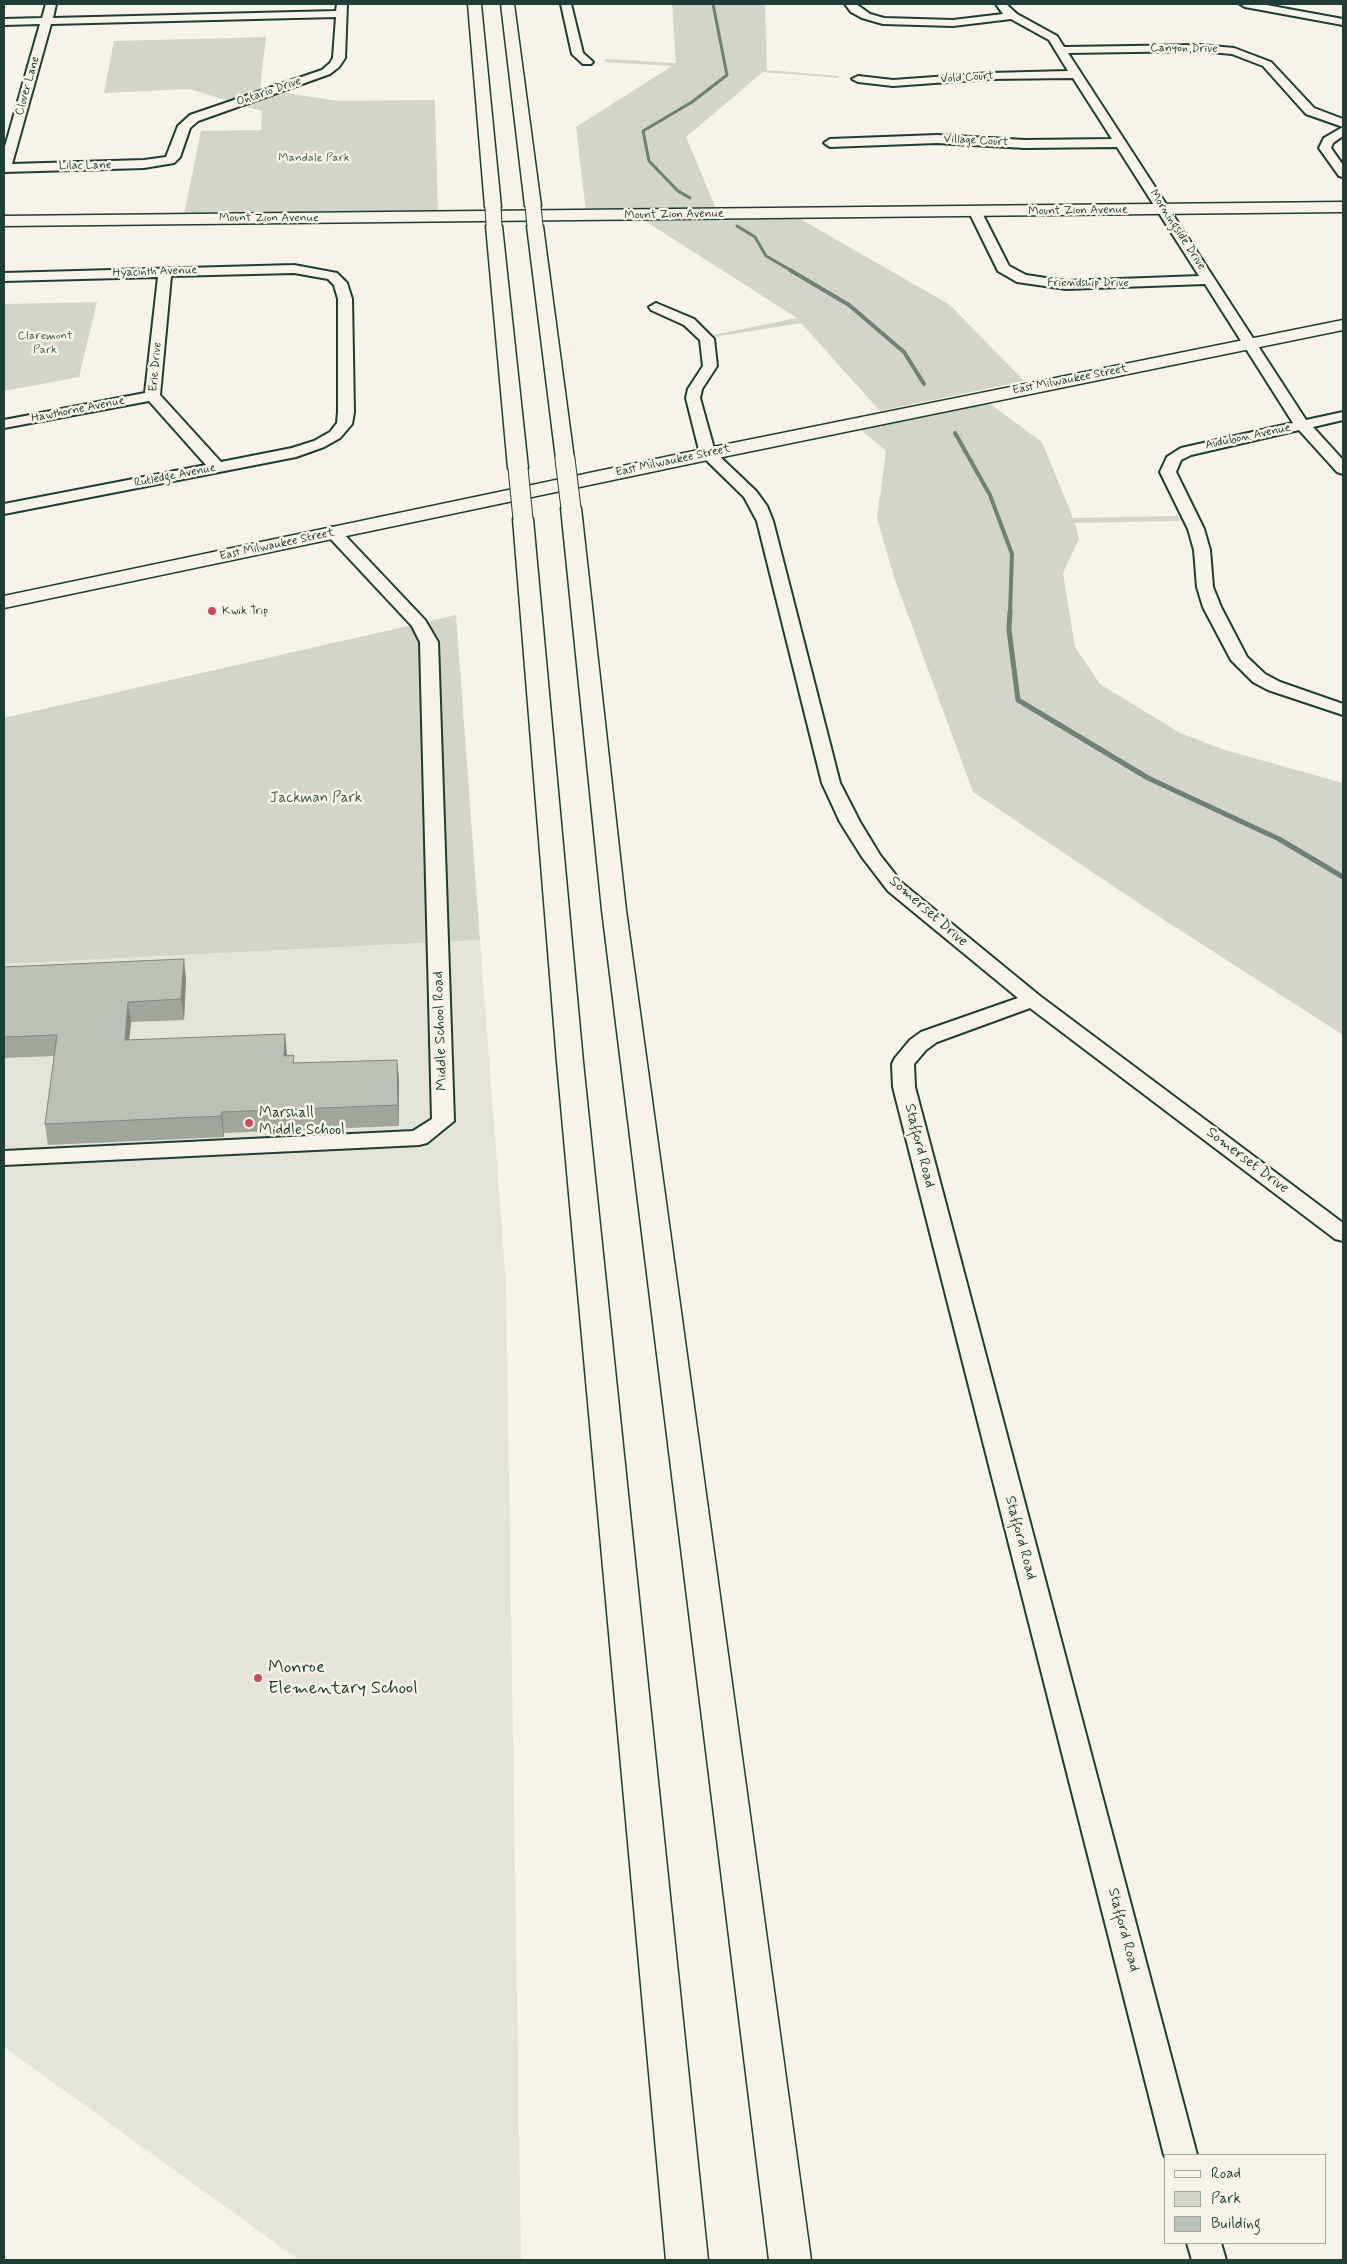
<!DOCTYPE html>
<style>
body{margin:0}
#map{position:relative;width:1347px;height:2264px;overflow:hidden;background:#f7f3e8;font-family:Mynerve,sans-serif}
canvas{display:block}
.frame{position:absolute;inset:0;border:5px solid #1f3d34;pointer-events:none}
.legend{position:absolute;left:1164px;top:2154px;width:162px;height:90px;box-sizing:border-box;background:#f7f3e8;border:1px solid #a1aaa0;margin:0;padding:6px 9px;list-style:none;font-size:15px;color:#1f3d34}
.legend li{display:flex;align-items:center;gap:10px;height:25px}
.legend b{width:25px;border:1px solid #a1aaa0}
</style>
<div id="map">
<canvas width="1347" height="2264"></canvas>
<div class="frame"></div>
<ul class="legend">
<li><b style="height:6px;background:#f7f3e8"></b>Road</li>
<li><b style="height:14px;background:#d3d5ca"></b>Park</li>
<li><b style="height:14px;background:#bbc1b6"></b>Building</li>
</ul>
</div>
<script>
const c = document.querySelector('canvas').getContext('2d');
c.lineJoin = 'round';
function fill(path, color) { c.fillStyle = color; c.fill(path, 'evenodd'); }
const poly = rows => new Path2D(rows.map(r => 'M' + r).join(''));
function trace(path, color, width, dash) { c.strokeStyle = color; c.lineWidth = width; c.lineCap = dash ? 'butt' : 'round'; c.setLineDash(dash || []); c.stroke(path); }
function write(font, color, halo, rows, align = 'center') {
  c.font = font + ' Mynerve,sans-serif'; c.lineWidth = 5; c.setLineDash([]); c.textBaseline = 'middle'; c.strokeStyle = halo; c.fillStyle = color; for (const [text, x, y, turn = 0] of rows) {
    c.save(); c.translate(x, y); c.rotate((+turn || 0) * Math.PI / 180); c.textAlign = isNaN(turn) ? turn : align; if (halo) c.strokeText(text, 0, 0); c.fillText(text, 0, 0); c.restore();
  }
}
fill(poly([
 [480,940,506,1283,521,2260,299,2260,4,2047,4,964]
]), '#e5e4d9');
fill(poly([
 [672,4,765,4,767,70,839,76,838,78,763,72,686,137,717,211,586,212,576,127,672,66,606,62,604,59,676,63],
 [266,37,260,89,338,101,435,100,438,217,183,219,201,131,261,130,262,111,189,89,104,93,114,41],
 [797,217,950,305,1024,381,880,411,801,323,714,337,713,335,797,318,642,219],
 [97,302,79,377,4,391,4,304],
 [989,403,1042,442,1073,518,1178,516,1180,521,1075,523,1079,539,1063,573,1075,647,1100,684,1180,733,1225,750,1343,783,1343,1035,1158,916,973,792,894,577,877,518,886,451,860,429],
 [456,615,480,940,4,964,4,718]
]), '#d3d5ca');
trace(poly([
 [690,198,678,191,649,161,643,131,692,102,727,75,713,4],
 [737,226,755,237,766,256,792,271]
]), '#6f8077', 3);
trace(poly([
 [790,270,849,305,904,352,924,384],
 [955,433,990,495,1012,554,1010,613]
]), '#6f8077', 4);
trace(poly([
 [1010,611,1009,630,1018,700,1148,778,1279,839,1343,877]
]), '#6f8077', 5);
const minor = poly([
 [46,4,56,4,53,18,336,11,337,4,347,4,345,58,339,67,330,74,198,121,190,128,180,157,174,163,144,168,4,172,4,150,40,24,4,25,4,19,42,18,46,4],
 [336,17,333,58,330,63,322,70,190,115,178,126,166,157,144,160,12,164,51,24,336,17],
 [561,4,571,4,583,53,593,62,591,64,583,64,572,54,561,4],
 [845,4,856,4,870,14,884,18,953,20,1003,14,996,4,1006,4,1017,14,1057,36,1064,47,1200,45,1234,48,1271,62,1314,108,1343,119,1343,127,1306,114,1263,66,1232,54,1200,51,1068,53,1306,420,1343,412,1343,420,1313,427,1343,460,1343,474,1337,472,1299,430,1191,455,1181,460,1176,472,1204,529,1210,550,1213,587,1221,607,1247,657,1265,674,1280,682,1343,704,1343,715,1268,690,1253,682,1231,660,1203,607,1197,587,1194,550,1188,529,1160,472,1167,457,1181,448,1293,423,1205,284,1066,289,1017,282,998,271,969,212,970,209,980,209,1009,266,1026,275,1066,281,1199,276,1117,147,1025,148,937,143,830,147,824,143,830,139,937,135,1025,140,1112,139,1073,78,990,79,893,86,858,82,852,79,858,76,893,80,990,73,1068,71,1049,40,1011,19,953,26,883,24,862,18,851,12,845,4],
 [1240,4,1261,4,1343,19,1343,25,1245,7,1240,4],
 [1343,127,1343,136,1333,143,1331,148,1343,165,1343,177,1339,176,1319,148,1324,138,1343,127],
 [294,265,337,273,347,283,352,299,354,412,352,424,340,438,324,447,296,457,4,514,4,504,206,465,149,401,4,428,4,420,145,393,158,277,4,281,4,273,294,265],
 [294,273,328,279,334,285,338,299,338,412,337,423,330,432,314,441,292,448,221,462,160,395,171,276,294,273],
 [656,303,694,319,714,339,717,366,702,389,700,398,715,452,756,491,767,506,773,521,840,783,860,822,880,855,902,883,1040,996,1343,1223,1343,1241,1335,1239,1030,1008,937,1042,926,1050,914,1064,915,1087,1197,2155,1166,2155,1166,2158,1164,2155,893,1087,892,1064,895,1058,910,1040,921,1032,1018,998,888,891,862,857,840,822,822,783,757,521,744,497,700,454,686,398,688,389,703,366,700,340,684,325,651,310,649,307,656,303],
 [333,527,339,529,425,620,438,642,454,1121,427,1143,419,1145,4,1165,4,1151,413,1131,432,1119,420,642,412,626,327,535,325,532,327,529,333,527],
 [1187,2243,1221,2243,1226,2260,1192,2260,1187,2243]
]);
const secondary = poly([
 [1343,202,1343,212,4,226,4,216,1343,202],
 [1343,320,1343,330,708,460,4,608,4,596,708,448,1343,320]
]);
const motorway = poly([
 [468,4,481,4,501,207,493,212,485,207,468,4],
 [501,4,514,4,541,206,533,211,525,206,501,4],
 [494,221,502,226,528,468,525,472,518,474,511,472,508,468,486,226,494,221],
 [535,221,543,226,574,459,572,463,565,465,558,463,556,459,527,226,535,221],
 [571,502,578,504,581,508,626,910,811,2260,769,2260,602,910,561,508,564,504,571,502],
 [523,513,530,515,533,519,583,1062,708,2260,666,2260,557,1062,513,519,516,515,523,513]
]);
trace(minor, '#1f3d34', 4);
trace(secondary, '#1f3d34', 3);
trace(motorway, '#1f3d34', 3);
fill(minor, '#f7f3e8');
fill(secondary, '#f7f3e8');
fill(motorway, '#f7f3e8');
const motorwayBridgeFar1 = poly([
 [533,206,535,226],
 [493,207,494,226]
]);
const motorwayBridge = poly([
 [565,459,571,508],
 [518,468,523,519]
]);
trace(motorwayBridgeFar1, '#1f3d34', 17, []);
trace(motorwayBridge, '#1f3d34', 21, []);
trace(motorwayBridgeFar1, '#f7f3e8', 15);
trace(motorwayBridge, '#f7f3e8', 19);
fill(poly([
 [4,967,186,979,184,1020,131,1022,129,1040,287,1055,295,1063,397,1060,399,1080,399,1126,224,1133,224,1137,48,1145,45,1124,55,1056,4,1058]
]), '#a1a69d');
fill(poly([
 [184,959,186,979,184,1020,181,999],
 [128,1002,131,1022,127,1061,125,1040],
 [285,1034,287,1054,286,1076,284,1056],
 [397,1060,399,1080,399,1126,398,1105],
 [222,1112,224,1133,224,1137,221,1116]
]), '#83877f');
const building = poly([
 [184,959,181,999,128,1002,125,1040,285,1034,284,1056,294,1055,293,1063,397,1060,398,1105,222,1112,221,1116,45,1124,57,1035,4,1037,4,967,184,959]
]);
fill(building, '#bbc1b6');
trace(building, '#83877f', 1);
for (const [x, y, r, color] of [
 [212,611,5,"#d1495b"],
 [249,1123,5,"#d1495b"],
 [258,1678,5,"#d1495b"]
]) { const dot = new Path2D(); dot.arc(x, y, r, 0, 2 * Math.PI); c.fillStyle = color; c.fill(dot); trace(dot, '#f7f3e8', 2); }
write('12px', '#1f3d34', '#f7f3e8', [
 ["Canyon Drive",1184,49,1],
 ["Vold Court",967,78,-4],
 ["Clover Lane",28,86,-74],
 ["Ontario Drive",269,92,-19],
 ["Village Court",976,141,3],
 ["Lilac Lane",85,166,-1],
 ["Mount Zion Avenue",1078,211,-1],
 ["Mount Zion Avenue",674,215,-1],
 ["Mount Zion Avenue",269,218],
 ["Morningside Drive",1177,230,57],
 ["Hyacinth Avenue",155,272,-2],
 ["Friendship Drive",1088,283],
 ["Erie Drive",156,367,-85],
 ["East Milwaukee Street",1070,380,-11],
 ["Hawthorne Avenue",78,410,-11],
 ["Audubon Avenue",1248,437,-12],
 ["East Milwaukee Street",673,461,-12],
 ["Rutledge Avenue",175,476,-11],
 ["East Milwaukee Street",277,545,-12]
]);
write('12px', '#435b52', '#f7f3e8', [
 ["Mandale Park",314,158],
 ["Claremont",45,336],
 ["Park",45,350]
]);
write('12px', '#1f3d34', '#f7f3e8', [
 ["Kwik Trip",222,611]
], 'left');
write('15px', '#435b52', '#f7f3e8', [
 ["Jackman Park",316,799]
]);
write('15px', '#1f3d34', '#f7f3e8', [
 ["Somerset Drive",928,912,41],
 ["Middle School Road",441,1031,-92],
 ["Stafford Road",919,1146,76],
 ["Somerset Drive",1247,1161,37],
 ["Stafford Road",1020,1538,75],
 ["Stafford Road",1123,1930,75]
]);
write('15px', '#1f3d34', '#f7f3e8', [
 ["Marshall",259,1114],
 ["Middle School",259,1131]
], 'left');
write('18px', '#1f3d34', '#f7f3e8', [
 ["Monroe",268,1668],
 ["Elementary School",268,1689]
], 'left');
</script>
